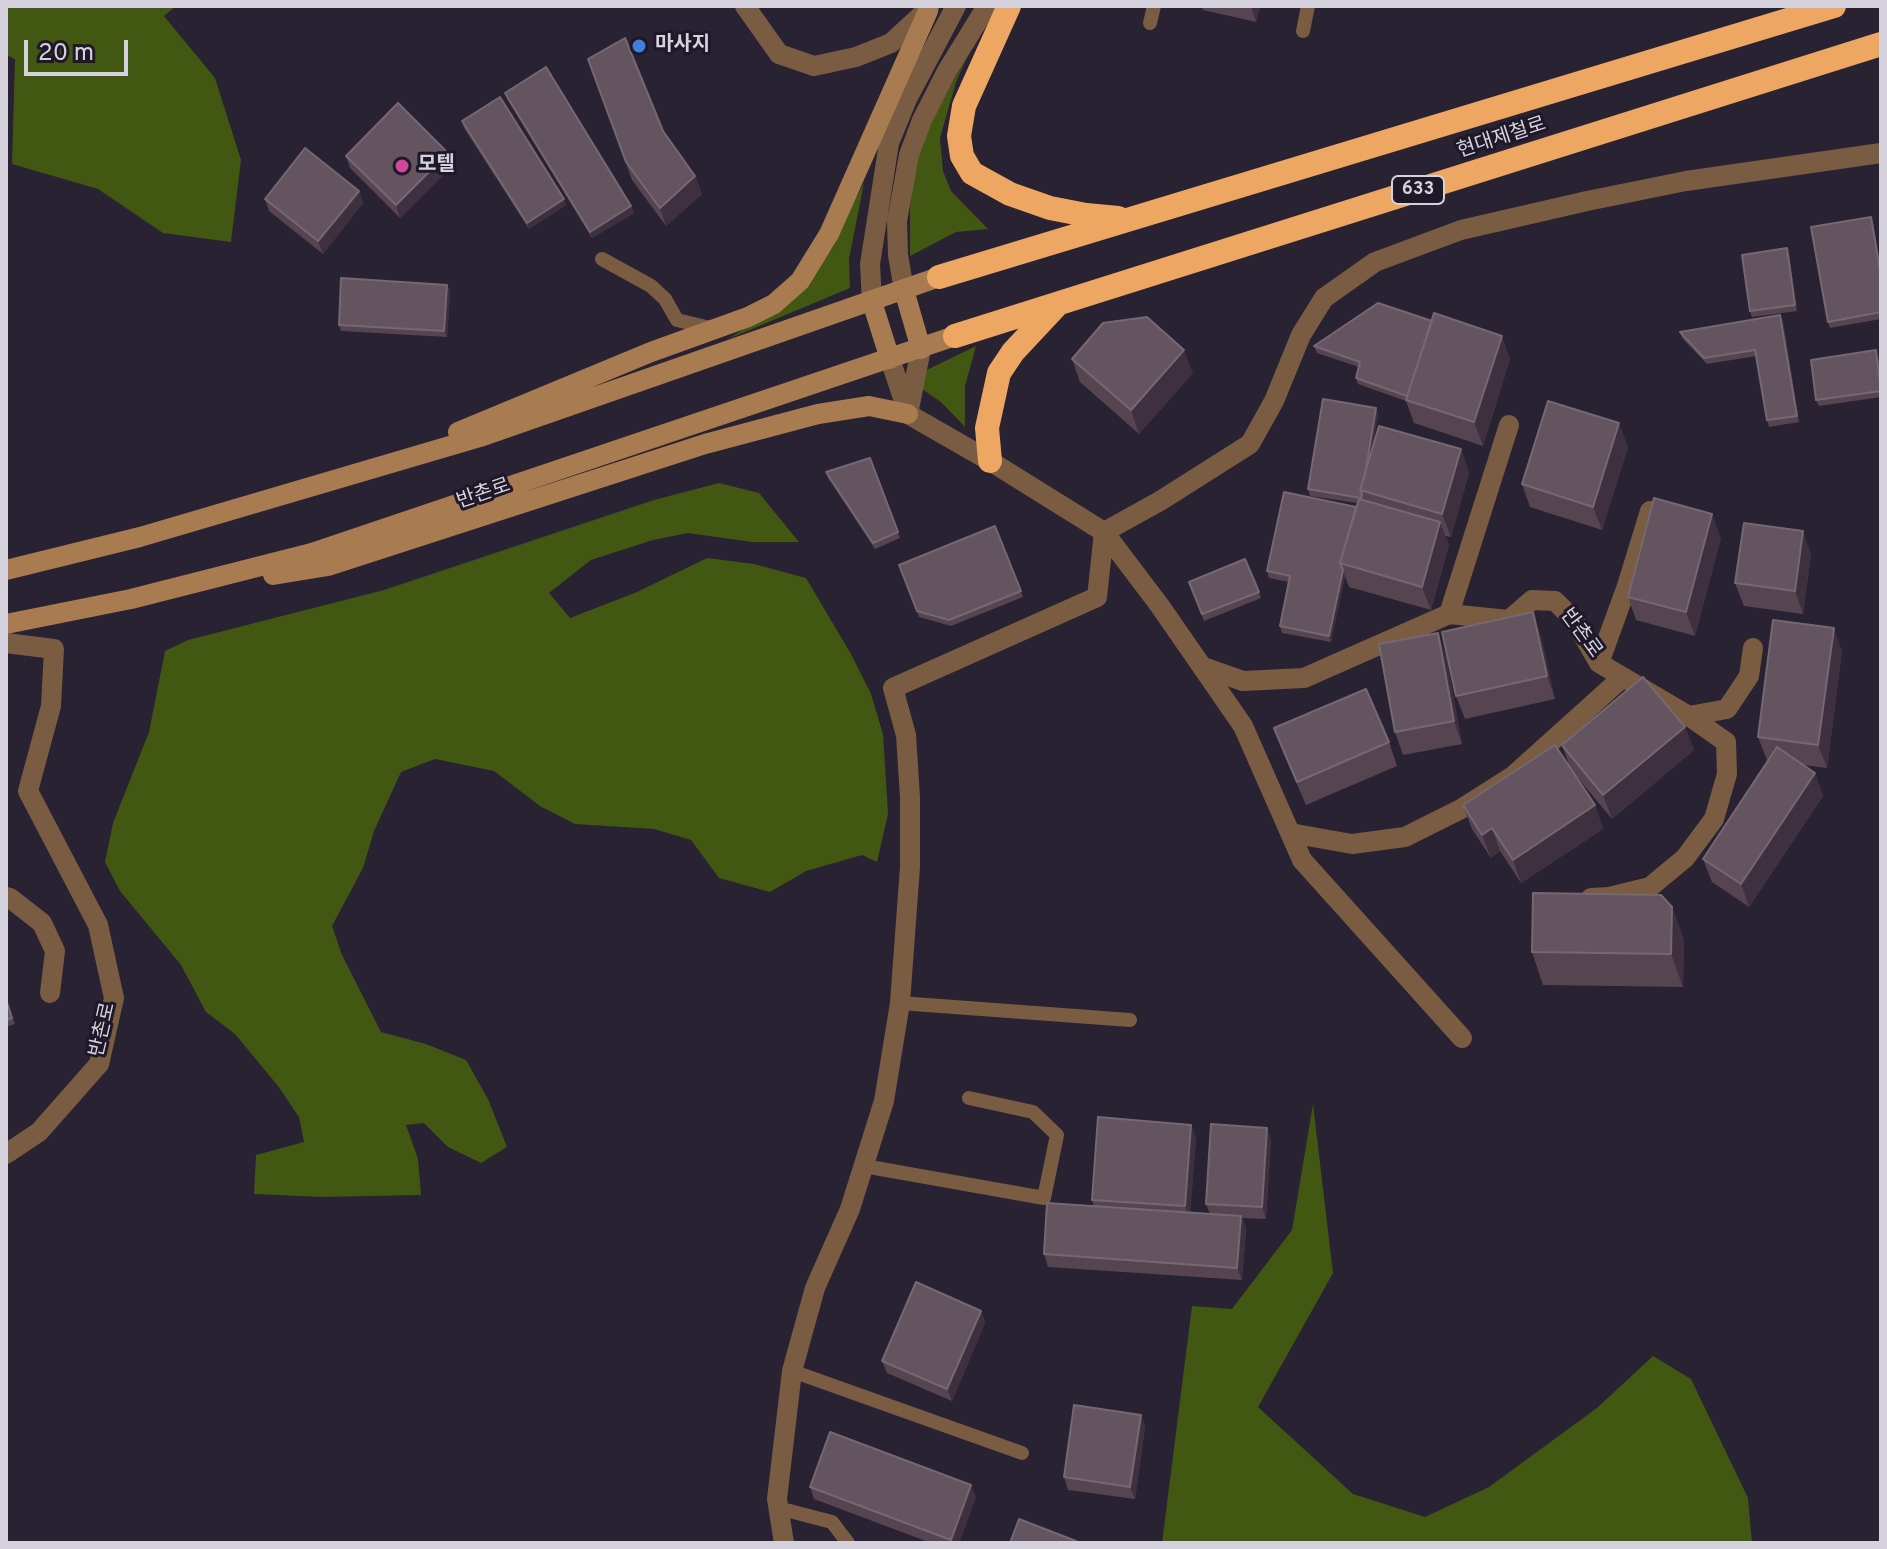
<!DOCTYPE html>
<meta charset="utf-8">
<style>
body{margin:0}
#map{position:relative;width:1887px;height:1549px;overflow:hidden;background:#282232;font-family:Overpass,sans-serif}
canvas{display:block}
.frame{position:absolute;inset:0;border:8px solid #d6d2dd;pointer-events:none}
.scale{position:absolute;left:24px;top:40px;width:104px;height:36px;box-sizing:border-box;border:4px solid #d6d2dd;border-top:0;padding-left:10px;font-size:24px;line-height:28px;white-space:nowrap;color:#d6d2dd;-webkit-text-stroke:6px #1e1828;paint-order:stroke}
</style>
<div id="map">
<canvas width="1887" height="1549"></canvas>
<div class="frame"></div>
<div class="scale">20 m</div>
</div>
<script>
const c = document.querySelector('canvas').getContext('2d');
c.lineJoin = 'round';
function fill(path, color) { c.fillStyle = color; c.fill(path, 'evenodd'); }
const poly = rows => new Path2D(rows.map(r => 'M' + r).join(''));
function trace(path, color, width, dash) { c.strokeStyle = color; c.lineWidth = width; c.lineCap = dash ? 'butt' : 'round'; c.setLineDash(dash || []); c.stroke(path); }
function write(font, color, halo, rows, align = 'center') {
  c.font = font + ' Overpass,"Noto Sans KR",sans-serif'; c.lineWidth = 6; c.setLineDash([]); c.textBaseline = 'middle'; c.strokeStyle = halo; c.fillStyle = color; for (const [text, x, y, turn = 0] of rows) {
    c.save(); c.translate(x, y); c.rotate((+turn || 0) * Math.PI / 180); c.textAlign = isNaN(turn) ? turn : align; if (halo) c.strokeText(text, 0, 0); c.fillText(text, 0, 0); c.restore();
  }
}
fill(poly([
 [6,6,176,6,164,16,215,78,241,160,231,242,163,233,98,189,12,164,15,59,6,55],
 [968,55,956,82,940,138,943,171,951,191,988,229,956,232,910,256,910,209,914,167,931,121],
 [864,183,849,259,850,288,728,339,784,304,809,282,834,246,848,211],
 [976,346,965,386,965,427,941,402,922,389,902,382],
 [719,483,759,493,799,542,752,542,688,533,653,540,591,560,549,593,570,618,637,592,707,558,754,564,806,578,851,654,871,694,883,734,888,814,877,862,862,855,806,871,770,892,719,878,691,840,654,829,575,824,540,806,494,771,435,759,401,772,374,831,363,868,332,926,342,955,381,1032,426,1044,466,1060,488,1099,507,1147,481,1163,448,1147,424,1123,406,1125,418,1159,421,1195,322,1197,254,1194,256,1155,304,1142,299,1117,278,1086,235,1034,206,1012,181,965,120,891,105,862,113,823,149,732,165,651,188,640,384,590,654,500],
 [1313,1104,1333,1273,1258,1407,1353,1494,1425,1517,1489,1487,1597,1408,1653,1356,1691,1379,1748,1498,1752,1543,1162,1543,1192,1306,1232,1309,1292,1230]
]), '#425712');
trace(poly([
 [1150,23,1154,6],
 [1303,31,1308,6],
 [602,259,651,286,665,299,677,320,714,329],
 [900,1003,1130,1020],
 [864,1166,1044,1198,1057,1135,1033,1112,969,1098],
 [792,1371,1022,1453],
 [778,1508,832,1522,848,1543]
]), '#795c42', 14);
trace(poly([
 [745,6,779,54,814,66,856,57,891,43,929,8],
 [904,290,898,255,897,221,909,155,922,120,947,71,987,6],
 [872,302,870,264,889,143,907,99,956,6],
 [890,359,907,410],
 [908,414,990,461,1104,532,1160,606,1243,726,1302,860,1462,1038],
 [908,414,921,349],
 [1449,614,1509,425],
 [6,643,54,649,51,706,28,791,98,925,114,998,99,1064,39,1132,6,1154],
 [1599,663,1627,586,1650,511],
 [1203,667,1243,681,1304,678,1449,614,1509,620,1532,600,1555,601,1574,620,1599,663,1689,716,1726,742,1727,774,1714,819,1685,858,1650,887,1609,897,1591,898],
 [1689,716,1727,709,1749,676,1753,648],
 [1290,833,1352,844,1405,837,1461,809,1513,776,1623,677],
 [6,897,10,898,42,923,55,951,50,993],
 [784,1543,777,1499,792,1371,815,1288,850,1209,884,1101,900,1003,910,867,910,797,906,735,893,688,1097,597,1104,532,1160,501,1250,444,1274,401,1301,335,1324,298,1375,262,1461,230,1587,201,1686,181,1881,153]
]), '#795c42', 20);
trace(poly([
 [904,290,921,349],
 [872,302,890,359],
 [458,432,651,352,748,317,774,304,800,281,829,234,928,11],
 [6,570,140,537,480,437,939,277],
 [273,575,328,566,705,444,818,414,869,406,908,414],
 [6,624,131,599,312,553,955,336]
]), '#a87b50', 20);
trace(poly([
 [1009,6,964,106,959,136,962,156,972,173,1010,194,1050,208,1086,215,1118,218],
 [939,277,1834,6],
 [955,336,1881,44],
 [990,461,987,428,999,373,1013,352,1056,306]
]), '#eea762', 24);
fill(poly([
 [1202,6,1260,6,1256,22,1203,10],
 [588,59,663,131,695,176,702,194,666,226,632,180],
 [505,93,631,206,634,213,592,238,507,99],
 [462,121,566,205,529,229,464,128],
 [346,156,453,165,400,218,350,168],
 [359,191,363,203,323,254,269,211,265,199],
 [1873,223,1881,269,1881,319,1830,328,1828,322],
 [1789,255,1797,311,1752,317,1750,311],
 [447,285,450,291,447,337,341,331,339,325],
 [1783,321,1799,422,1769,427,1767,420,1756,356,1707,364,1682,338,1680,332],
 [1314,346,1510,359,1483,446,1414,423,1406,401,1358,384,1356,378,1359,367,1317,353],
 [1878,356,1881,374,1881,397,1819,406,1816,400],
 [1072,359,1193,373,1139,434,1080,382],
 [1376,408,1378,414,1372,449,1461,449,1469,473,1451,537,1445,536,1449,545,1431,610,1349,587,1345,576,1331,642,1282,633,1280,626,1289,582,1269,578,1267,571,1356,507,1357,503,1310,496,1308,489],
 [1628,447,1602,530,1530,507,1522,484],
 [870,458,900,538,875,549,828,478,826,472],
 [995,526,1023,597,951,626,919,617,899,565],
 [1721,538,1695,636,1636,620,1628,597],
 [1811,554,1803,614,1744,606,1735,583],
 [1245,559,1261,598,1204,621,1189,582],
 [1541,636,1555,699,1465,719,1456,696],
 [1842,651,1827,768,1803,765,1815,773,1823,796,1749,907,1712,882,1703,859,1768,760,1767,760,1758,737],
 [1446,656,1462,744,1403,755,1395,732],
 [1685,727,1694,750,1612,819,1572,771,1595,805,1603,829,1521,883,1500,851,1491,858,1472,829,1463,805,1570,768,1562,745],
 [1274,728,1389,742,1397,766,1306,805,1283,752],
 [1672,907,1684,940,1683,987,1543,985,1532,952],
 [6,999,15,1024,6,1027],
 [1196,1137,1190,1213,1210,1214,1206,1204,1271,1140,1266,1219,1242,1218,1246,1229,1242,1280,1048,1267,1044,1254,1094,1206,1092,1200],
 [981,1311,985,1323,952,1401,887,1373,882,1361],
 [1141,1415,1145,1427,1135,1499,1068,1490,1064,1477],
 [810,1487,976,1497,959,1543,931,1543,814,1499]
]), '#564551');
fill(poly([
 [1251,6,1260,6,1256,22],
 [448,153,453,165,400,218,396,205],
 [695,176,702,194,666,226,660,208],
 [359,191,363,203,323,254,318,241],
 [564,199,566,205,529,229,527,223],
 [631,206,634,213,592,238,590,232],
 [1871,217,1873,223,1881,269,1881,276],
 [1787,248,1789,255,1797,311,1795,305],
 [447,285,450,291,447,337,444,331],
 [1780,315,1783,321,1799,422,1797,416],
 [1502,336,1510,359,1483,446,1474,422],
 [1184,350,1193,373,1139,434,1131,410],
 [1376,408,1378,414,1366,492,1362,491],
 [1619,423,1628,447,1602,530,1593,507],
 [1461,449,1469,473,1451,537,1442,514],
 [1712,514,1721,538,1695,636,1686,612],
 [1440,522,1449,545,1431,610,1422,587],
 [1803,531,1811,554,1803,614,1795,591],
 [1343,570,1345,576,1331,642,1329,636],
 [1533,612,1541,636,1555,699,1547,676],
 [1834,628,1842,651,1827,768,1818,745],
 [1438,633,1446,656,1462,744,1454,721],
 [1685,727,1694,750,1612,819,1603,795],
 [1815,773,1823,796,1749,907,1741,884],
 [1595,805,1603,829,1521,883,1513,860],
 [1492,828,1500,851,1491,858,1482,835],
 [1672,907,1684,940,1683,987,1671,954],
 [1191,1125,1196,1137,1190,1219,1185,1206],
 [1267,1128,1271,1140,1266,1219,1262,1207],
 [1241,1216,1246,1229,1242,1280,1237,1268],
 [981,1311,985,1323,952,1401,947,1389],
 [1141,1415,1145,1427,1135,1499,1130,1487],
 [971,1485,976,1497,959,1543,952,1543,951,1540]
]), '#3e303e');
const building = poly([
 [625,38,663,131,695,176,660,208,626,162,588,59,625,38],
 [546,67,631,206,590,232,505,93,546,67],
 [500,97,564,199,527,223,462,121,500,97],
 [398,103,448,153,396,205,346,156,398,103],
 [305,148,359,191,318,241,265,199,305,148],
 [1871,217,1881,276,1881,312,1828,322,1811,227,1871,217],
 [1787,248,1795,305,1750,311,1742,255,1787,248],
 [341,278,447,285,444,331,339,325,341,278],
 [1378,303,1432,321,1407,396,1356,378,1360,362,1314,346,1378,303],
 [1434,313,1502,336,1474,422,1406,400,1434,313],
 [1780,315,1797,416,1767,420,1755,350,1704,358,1680,332,1780,315],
 [1147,317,1184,350,1131,410,1072,359,1103,323,1147,317],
 [1876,350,1881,391,1816,400,1811,360,1876,350],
 [1323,399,1376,408,1365,475,1360,490,1362,494,1361,498,1308,489,1323,399],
 [1548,401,1619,423,1593,507,1522,484,1548,401],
 [1379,426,1461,449,1442,514,1360,490,1379,426],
 [870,458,898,532,873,543,826,472,870,458],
 [1284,492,1356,507,1340,563,1343,570,1329,636,1280,626,1290,576,1267,571,1284,492],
 [1654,498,1712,514,1686,612,1628,597,1654,498],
 [1359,499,1440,522,1422,587,1340,563,1359,499],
 [1744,523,1803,531,1795,591,1735,583,1744,523],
 [995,526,1021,591,949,620,917,611,899,565,995,526],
 [1245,559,1259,592,1202,614,1189,582,1245,559],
 [1533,612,1547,676,1456,696,1442,632,1533,612],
 [1773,620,1834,628,1818,745,1758,737,1773,620],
 [1438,633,1454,721,1395,732,1379,644,1438,633],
 [1643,677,1685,727,1603,795,1562,745,1643,677],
 [1366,689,1389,742,1297,782,1274,728,1366,689],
 [1555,745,1595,805,1513,860,1492,828,1482,835,1463,805,1555,745],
 [1777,747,1815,773,1741,884,1703,859,1777,747],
 [1533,893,1661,895,1672,907,1671,954,1532,952,1533,893],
 [6,999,12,1018,6,1020,6,999],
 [1098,1117,1191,1125,1185,1206,1092,1200,1098,1117],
 [1211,1124,1267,1128,1262,1207,1206,1204,1211,1124],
 [1047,1203,1241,1216,1237,1268,1044,1254,1047,1203],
 [916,1282,981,1311,947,1389,882,1361,916,1282],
 [1074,1405,1141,1415,1130,1487,1064,1477,1074,1405],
 [830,1432,971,1485,951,1540,810,1487,830,1432],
 [1019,1519,1076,1541,1075,1543,1010,1543,1019,1519]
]);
fill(building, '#635460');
trace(building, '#756873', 2);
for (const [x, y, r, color] of [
 [639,46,8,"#3f7fe0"],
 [402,166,8,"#d1479c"]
]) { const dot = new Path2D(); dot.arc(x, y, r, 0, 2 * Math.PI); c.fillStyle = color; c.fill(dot); trace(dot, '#1e1828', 3); }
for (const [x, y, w] of [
 [1418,190,52]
]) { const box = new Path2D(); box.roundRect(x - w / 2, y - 14, w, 28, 6); c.fillStyle = '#1e1828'; c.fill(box); trace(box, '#d6d2dd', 2); }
write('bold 18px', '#d6d2dd', null, [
 ["633",1418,190]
]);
write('bold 20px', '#d6d2dd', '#1e1828', [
 ["마사지",655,46],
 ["모텔",418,166]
], 'left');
write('20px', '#d6d2dd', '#1e1828', [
 ["현대제철로",1502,139,-18],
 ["반촌로",484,495,-19],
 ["반촌로",1580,634,54],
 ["반촌로",104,1030,-77]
]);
</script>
